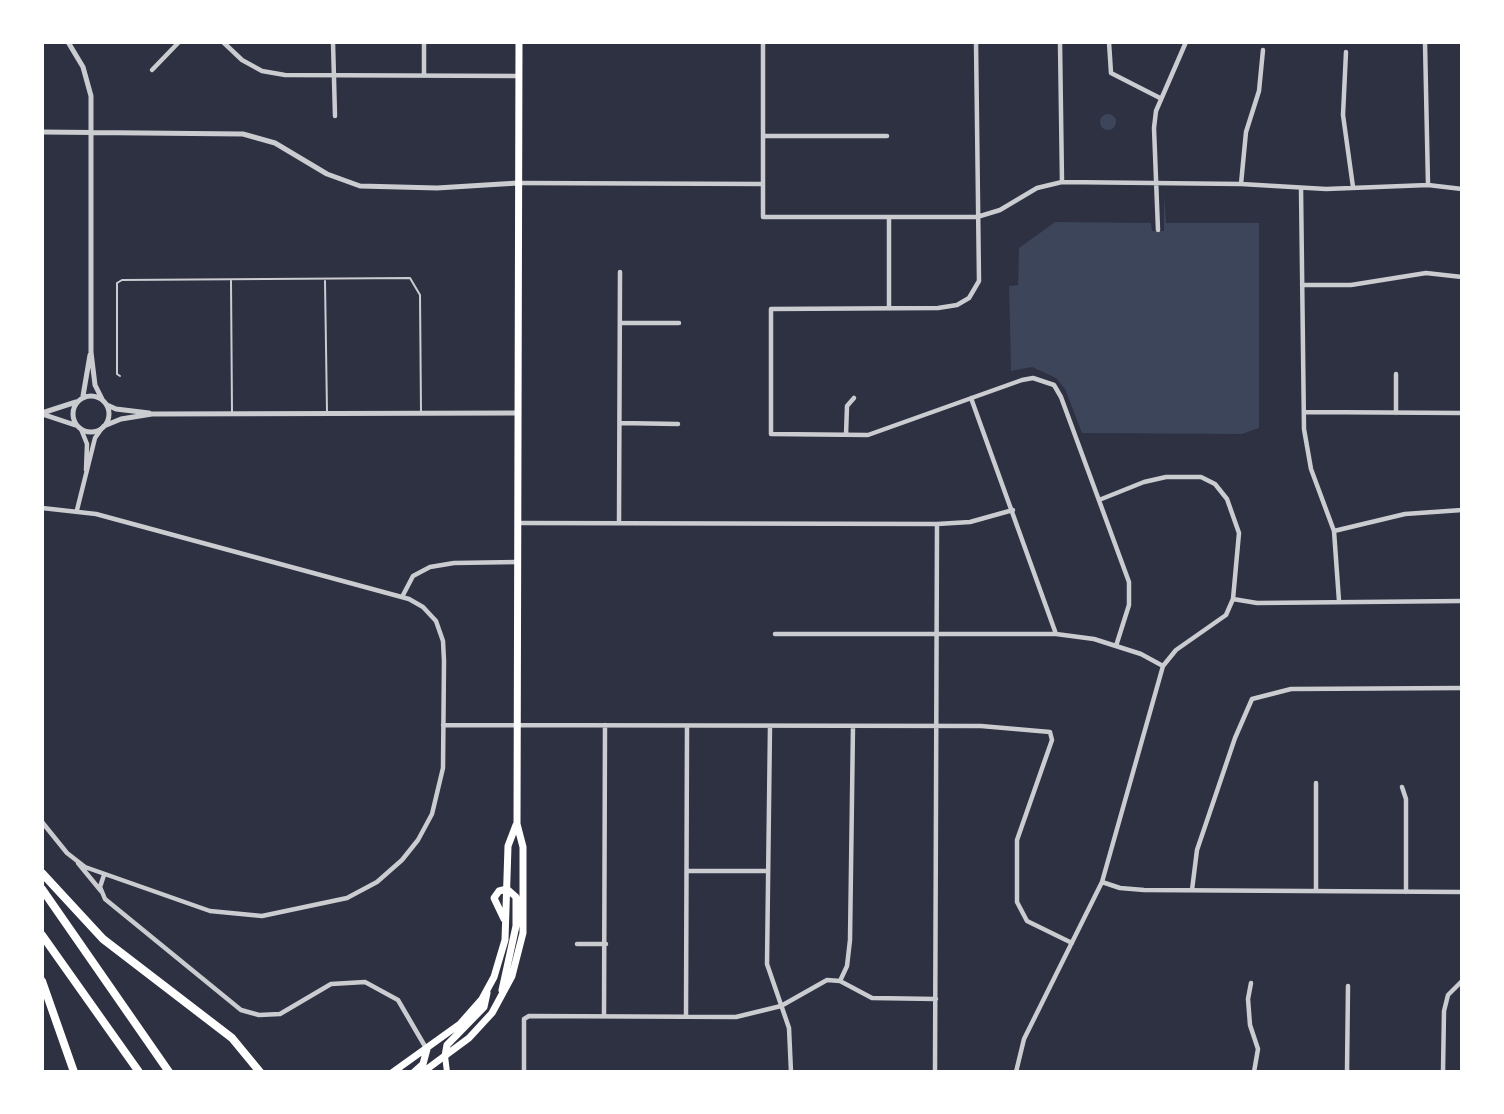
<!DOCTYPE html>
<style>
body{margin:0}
#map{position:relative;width:1504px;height:1114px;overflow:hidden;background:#2d3142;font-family:Cabin,sans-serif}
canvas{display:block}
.frame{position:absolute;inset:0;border:44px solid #fff;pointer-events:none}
</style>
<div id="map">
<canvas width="1504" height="1114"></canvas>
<div class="frame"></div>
</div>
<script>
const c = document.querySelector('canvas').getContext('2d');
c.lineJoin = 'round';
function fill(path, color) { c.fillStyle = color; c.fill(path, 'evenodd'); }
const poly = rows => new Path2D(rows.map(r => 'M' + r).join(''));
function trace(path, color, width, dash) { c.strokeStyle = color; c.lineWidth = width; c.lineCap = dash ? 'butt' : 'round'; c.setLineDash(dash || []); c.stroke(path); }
fill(poly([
 '1100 122a8 8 0 1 1 16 0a8 8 0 1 1-16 0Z',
 [1164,195,1166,223,1259,223,1259,428,1242,434,1082,433,1065,389,1056,378,1032,367,1011,371,1009,286,1018,285,1019,248,1055,222,1151,223,1152,231,1164,231]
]), '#3c4559');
trace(poly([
 [231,281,232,412],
 [325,281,327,412],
 [120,376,117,374,117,283,122,280,410,278,420,295,421,412]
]), '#caccd0', 2);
trace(poly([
 [223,42,242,60,262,71,285,75,518,76],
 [333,42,335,116],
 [763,42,763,217,977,217,1000,210,1037,188,1062,182,1241,184,1326,189,1428,185,1462,189],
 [976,42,979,281,969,298,957,305,938,308,771,309,771,434,868,435,1022,380,1033,378,1054,385,1061,397,1129,582,1129,605,1116,646],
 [1060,42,1062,182],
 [1109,42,1111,73,1160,98],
 [1425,42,1428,185],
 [1346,52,1343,115,1353,187],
 [152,70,179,42],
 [424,75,424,42],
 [763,136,887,136],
 [519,183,763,184],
 [1241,184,1246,132,1259,91,1263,50],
 [1301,188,1304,429,1311,469,1334,531,1339,601],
 [1158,230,1154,128,1156,111,1186,42],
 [1302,285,1351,285,1426,273,1462,277],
 [889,308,889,217],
 [620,323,679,323],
 [1396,374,1396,413],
 [971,398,1056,634],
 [1304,412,1462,413],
 [620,423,678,424],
 [81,429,87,444,86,470],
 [846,435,847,406,854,398],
 [42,508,96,514,409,599,423,607,436,621,443,641,444,661,443,768,432,814,418,840,402,860,377,882,347,898,262,916,210,911,85,867,67,853,42,822],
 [77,510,95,438,102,428],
 [619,522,620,272],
 [518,523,937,524,970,522,1013,510],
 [1334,531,1405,514,1462,510],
 [402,597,413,576,430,567,454,563,517,562],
 [1233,599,1257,603,1462,601],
 [775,634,1056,634,1094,639,1141,654,1163,666],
 [443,725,981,726,1050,732,1052,740,1017,840,1017,902,1027,921,1072,943],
 [770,726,767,964,789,1028,791,1072],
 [1316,783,1316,891],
 [1402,787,1406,799,1406,892],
 [78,863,101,891],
 [687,871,768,871],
 [104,875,100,887,105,899,241,1010,259,1015,280,1014,331,984,365,982,398,1000,426,1048],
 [1102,882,1120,888,1144,890,1462,892],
 [1192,890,1197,850,1235,738,1252,699,1291,689,1462,688],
 [577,944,606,944],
 [840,981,847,966,850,940,853,726],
 [1251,983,1248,999,1250,1025,1258,1049,1254,1072],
 [604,1016,605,725],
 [686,1017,687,726],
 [524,1072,524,1019,529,1016,736,1017,781,1006,827,980,840,981,872,998,936,999],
 [935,1072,937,524],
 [1016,1072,1024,1039,1102,882,1163,666,1176,650,1226,615,1233,599,1239,533,1227,499,1215,484,1201,477,1166,477,1144,482,1099,500],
 [1347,1072,1348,986],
 [1443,1072,1444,1011,1448,995,1462,981]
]), '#caccd0', 4.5);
trace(poly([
 [68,42,83,67,91,96,91,352,95,385,103,401],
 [42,132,243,134,275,143,327,174,360,186,437,188,518,183],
 [83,396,90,355],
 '73 414a18 18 0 1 1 36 0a18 18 0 1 1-36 0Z',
 [107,405,116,409,149,413],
 [42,413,76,402],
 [45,415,75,425],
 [104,426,121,419,152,414,518,413]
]), '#caccd0', 5);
trace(poly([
 [445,1056,447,1072]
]), '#fff', 6);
trace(poly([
 [504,919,494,898,499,891,507,889],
 [502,990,516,926,516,897,507,889],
 [445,1056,447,1045,484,1007,487,993],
 [393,1072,460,1024,482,999,494,977,505,940,508,846,516,825],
 [414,1072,423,1064,427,1049],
 [423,1072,469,1038,492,1013,512,976,523,933,523,847,517,824,519,42]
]), '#fff', 7);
trace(poly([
 [42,873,103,939,232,1038,260,1072],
 [42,889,169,1072],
 [42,935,139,1072],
 [42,981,74,1072]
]), '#fff', 8);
</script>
